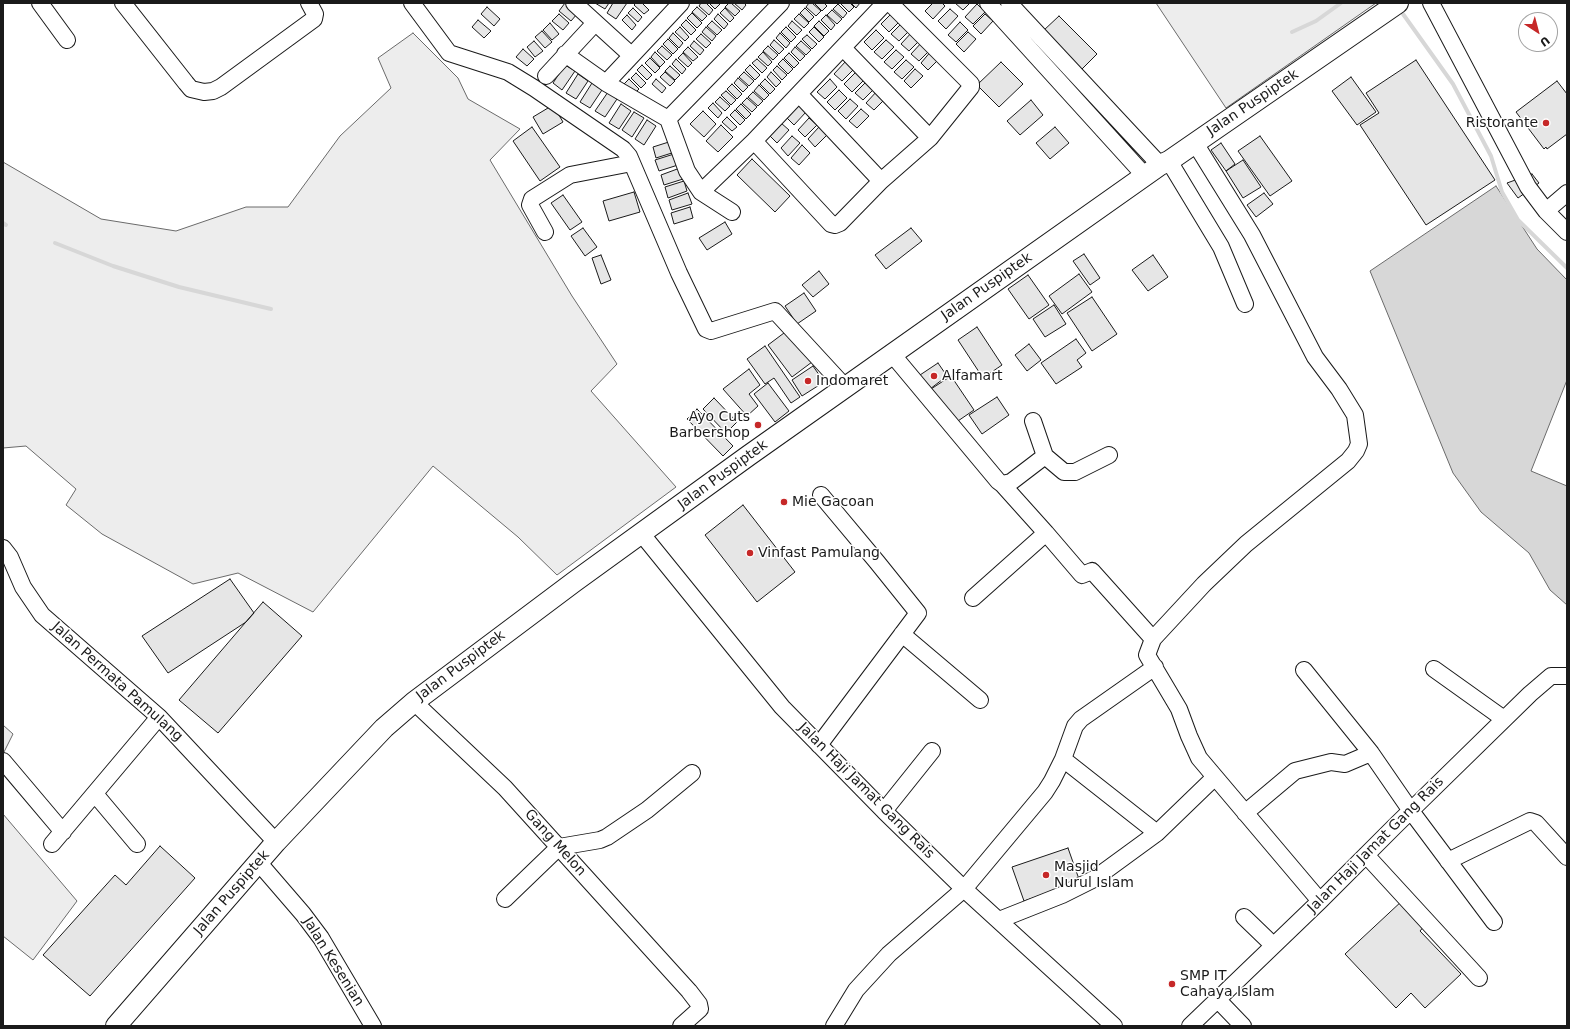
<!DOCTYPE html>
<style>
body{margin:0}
#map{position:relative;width:1570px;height:1029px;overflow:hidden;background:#fff;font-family:"DejaVu Sans",sans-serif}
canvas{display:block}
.frame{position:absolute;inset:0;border:4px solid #1a1a1a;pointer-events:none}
.north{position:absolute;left:1518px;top:12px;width:40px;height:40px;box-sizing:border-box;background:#fff;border:1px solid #a3a3a3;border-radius:50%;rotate:144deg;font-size:11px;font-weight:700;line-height:16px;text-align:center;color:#1a1a1a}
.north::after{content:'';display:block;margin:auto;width:14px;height:18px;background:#c62828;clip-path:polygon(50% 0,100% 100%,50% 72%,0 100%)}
</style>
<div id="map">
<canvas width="1570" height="1029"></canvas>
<div class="frame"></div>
<div class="north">U</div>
</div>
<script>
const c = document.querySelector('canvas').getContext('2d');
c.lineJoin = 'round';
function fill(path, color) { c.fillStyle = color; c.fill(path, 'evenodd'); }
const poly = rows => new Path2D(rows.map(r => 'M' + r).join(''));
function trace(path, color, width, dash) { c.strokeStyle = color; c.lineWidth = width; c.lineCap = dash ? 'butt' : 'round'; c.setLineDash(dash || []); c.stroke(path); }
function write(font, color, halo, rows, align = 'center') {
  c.font = font + ' "DejaVu Sans",sans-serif'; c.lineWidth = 3; c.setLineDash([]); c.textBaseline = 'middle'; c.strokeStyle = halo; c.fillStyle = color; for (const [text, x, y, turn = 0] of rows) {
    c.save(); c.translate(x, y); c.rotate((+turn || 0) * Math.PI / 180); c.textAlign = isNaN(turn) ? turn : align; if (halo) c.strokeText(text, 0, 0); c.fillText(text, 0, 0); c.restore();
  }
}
const built = poly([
 [1156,3,1376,3,1226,108,1156,3],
 [413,33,458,78,468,99,520,129,490,160,572,296,617,364,591,391,676,487,557,575,518,537,433,466,313,612,238,573,193,584,102,534,66,505,76,489,26,446,3,448,3,162,101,219,176,231,246,207,288,207,340,136,391,88,378,58,413,33],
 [3,725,13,734,3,754,3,725],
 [3,814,77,901,33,960,3,936,3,814]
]);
fill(built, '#ededed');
trace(built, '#6a6a6a', 1);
const water = poly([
 [1496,186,1537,249,1567,280,1567,380,1531,471,1567,486,1567,605,1550,590,1529,553,1481,512,1453,473,1370,271,1496,186]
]);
fill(water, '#d7d7d7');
trace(water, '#6a6a6a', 1);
trace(poly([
 [1403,14,1453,84,1491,156,1502,192,1518,220,1567,268],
 [1292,32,1316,21,1341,3],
 [3,223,6,225],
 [55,243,113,266,179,287,271,309]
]), '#d7d7d7', 4);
const building = poly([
 [565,3,577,14,571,21,559,11,565,3],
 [595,3,609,3,605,9,595,3],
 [613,3,627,3,616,19,607,13,613,3],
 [636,3,642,3,649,10,644,14,634,5,636,3],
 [701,3,706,3,713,10,709,15,699,6,701,3],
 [709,3,719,3,720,4,715,9,709,3],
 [729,3,731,3,740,11,735,16,725,7,729,3],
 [734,3,744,3,746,5,742,10,734,3],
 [809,3,812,3,821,11,816,16,806,7,809,3],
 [814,3,824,3,827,6,822,11,814,3],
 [840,3,850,3,854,7,849,12,840,3],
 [851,3,860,3,856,8,851,3],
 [933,3,942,3,945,6,933,19,925,11,933,3],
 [955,3,970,3,963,10,955,3],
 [838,4,847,13,843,18,833,9,838,4],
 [977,4,985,12,973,24,965,17,977,4],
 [487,7,500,19,494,26,481,14,487,7],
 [697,7,707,16,702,21,692,12,697,7],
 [633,8,642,17,638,22,628,13,633,8],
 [725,8,734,18,730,22,720,13,725,8],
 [805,8,814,17,809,22,800,13,805,8],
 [950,9,958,16,946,29,938,21,950,9],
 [832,10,842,19,837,24,827,15,832,10],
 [893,12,901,20,889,32,881,24,893,12],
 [692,13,702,23,697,28,687,18,692,13],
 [559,14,569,23,563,30,552,21,559,14],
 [718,14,728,24,724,29,714,19,718,14],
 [799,14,809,23,804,28,794,19,799,14],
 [985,14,993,21,981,34,973,26,985,14],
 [627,15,636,25,632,30,622,20,627,15],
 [826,15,835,25,831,30,821,20,826,15],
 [1059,16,1097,54,1081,70,1043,31,1059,16],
 [478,20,491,31,484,38,472,27,478,20],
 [686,20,696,30,691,35,681,25,686,20],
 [712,21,722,30,717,35,707,26,712,21],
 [792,21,802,30,797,35,788,26,792,21],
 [819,21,829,31,824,36,814,26,819,21],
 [903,22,911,29,899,41,891,34,903,22],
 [960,22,968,30,956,42,948,35,960,22],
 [550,23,559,34,552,40,543,30,550,23],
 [680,27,689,37,685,41,675,32,680,27],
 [706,27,716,36,712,41,702,32,706,27],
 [786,27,796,37,791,42,781,32,786,27],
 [814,27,824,37,819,42,809,32,814,27],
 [876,30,884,38,872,50,864,42,876,30],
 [542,31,552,42,545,48,535,37,542,31],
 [913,31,921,39,909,51,901,44,913,31],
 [968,32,976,39,964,52,956,44,968,32],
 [673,33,683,43,679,48,669,38,673,33],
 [780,33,790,43,786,48,776,38,780,33],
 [701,34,711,43,706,48,696,39,701,34],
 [807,35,817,44,812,49,802,39,807,35],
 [668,39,678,49,673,54,663,44,668,39],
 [774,40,784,49,779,54,770,45,774,40],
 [886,40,894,47,882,59,874,52,886,40],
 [534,41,543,51,535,57,527,47,534,41],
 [694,41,704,50,700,55,690,46,694,41],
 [801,41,811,50,806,55,796,46,801,41],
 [923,41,931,49,919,61,911,54,923,41],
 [662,46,672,55,667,60,657,51,662,46],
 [768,46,778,55,773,60,763,51,768,46],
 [688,47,698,57,693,61,683,52,688,47],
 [795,47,805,56,800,61,791,52,795,47],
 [523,49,534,59,527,66,516,57,523,49],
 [896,50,904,57,892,69,884,62,896,50],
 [932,50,940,58,928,70,921,63,932,50],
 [655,52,665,62,660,67,651,57,655,52],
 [763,52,772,62,768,66,758,57,763,52],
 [683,53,692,63,688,67,678,58,683,53],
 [789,53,799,63,794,68,784,58,789,53],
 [650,58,660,68,655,73,645,63,650,58],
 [676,59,686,69,682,74,672,64,676,59],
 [757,59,767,68,762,73,752,63,757,59],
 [783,59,793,69,788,74,778,64,783,59],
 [906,60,914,67,902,79,894,72,906,60],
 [1416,60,1495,180,1426,225,1360,125,1379,113,1366,93,1416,60],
 [846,61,854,69,842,81,834,74,846,61],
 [1001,62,1023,84,999,107,977,85,1001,62],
 [565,65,575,71,562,90,553,83,565,65],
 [642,65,652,75,647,80,637,70,642,65],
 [750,65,760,75,755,80,745,70,750,65],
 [670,66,680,75,675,80,665,71,670,66],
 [777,66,787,75,782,80,773,70,777,66],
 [915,69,923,76,911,88,904,81,915,69],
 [665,72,675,81,670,86,660,77,665,72],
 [744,72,754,81,749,86,739,77,744,72],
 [771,72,781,82,776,87,767,77,771,72],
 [856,72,864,80,852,92,844,84,856,72],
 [636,73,646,83,641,88,631,78,636,73],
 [578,74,588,81,576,99,566,93,578,74],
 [1351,77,1376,112,1357,125,1332,91,1351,77],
 [738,78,748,87,743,92,734,83,738,78],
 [629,79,639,89,634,94,624,84,629,79],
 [656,79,666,88,662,93,652,84,656,79],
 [765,79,775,89,770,94,760,84,765,79],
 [830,79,837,87,825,99,817,92,830,79],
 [867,81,875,88,863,100,855,93,867,81],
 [1557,81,1567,94,1567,134,1547,149,1546,147,1544,149,1516,112,1557,81],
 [592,83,602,90,590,108,580,102,592,83],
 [732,84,742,94,737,99,727,89,732,84],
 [759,85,769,95,764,100,754,91,759,85],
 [839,90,847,98,835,110,827,102,839,90],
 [878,90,886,98,874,110,866,103,878,90],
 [726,91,736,100,731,105,721,95,726,91],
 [608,92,617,99,605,117,595,111,608,92],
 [753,92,763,101,758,106,748,97,753,92],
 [720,97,730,106,725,111,715,102,720,97],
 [747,98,757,107,752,112,742,103,747,98],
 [850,99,858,106,846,119,838,111,850,99],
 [1031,100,1043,115,1020,135,1007,121,1031,100],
 [713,103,722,113,718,118,708,108,713,103],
 [621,104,631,111,619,129,609,123,621,104],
 [741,104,751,114,746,119,736,109,741,104],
 [553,105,563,122,543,134,533,117,553,105],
 [798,105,806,112,794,125,786,117,798,105],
 [861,109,869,116,857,128,849,121,861,109],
 [735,110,745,120,740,125,730,115,735,110],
 [703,111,716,124,704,137,690,124,703,111],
 [634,112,644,118,632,137,622,130,634,112],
 [727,117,737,127,732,131,722,122,727,117],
 [809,118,817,125,805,137,798,130,809,118],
 [647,120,656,126,644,145,635,139,647,120],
 [781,123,789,130,777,143,769,135,781,123],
 [721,125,733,137,718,152,706,141,721,125],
 [532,127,560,167,540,181,513,141,532,127],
 [819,127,827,135,815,147,808,139,819,127],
 [1055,127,1069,143,1050,159,1036,143,1055,127],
 [792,136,800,143,788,156,781,148,792,136],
 [1260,136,1292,181,1270,196,1238,151,1260,136],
 [672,141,675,152,656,158,653,147,672,141],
 [1221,143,1235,164,1226,171,1211,150,1221,143],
 [802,145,810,153,799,165,791,158,802,145],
 [674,154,678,165,659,171,655,160,674,154],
 [752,159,790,196,775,212,737,175,752,159],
 [1243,160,1261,187,1243,198,1226,171,1243,160],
 [680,168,683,179,664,185,661,175,680,168],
 [1532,174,1539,183,1518,198,1507,183,1532,174],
 [684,181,687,191,668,198,665,187,684,181],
 [634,192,640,212,609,221,603,201,634,192],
 [688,193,692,204,672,210,669,200,688,193],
 [1264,193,1273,204,1256,217,1247,205,1264,193],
 [563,195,582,222,570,230,551,203,563,195],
 [690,207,693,218,674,224,671,213,690,207],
 [725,222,732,234,707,250,699,238,725,222],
 [583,228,597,247,585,256,571,236,583,228],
 [911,228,922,241,886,269,875,255,911,228],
 [1084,254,1100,278,1090,285,1073,261,1084,254],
 [601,255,611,280,601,284,592,258,601,255],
 [1153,255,1168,277,1148,291,1132,270,1153,255],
 [819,271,829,284,813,297,802,285,819,271],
 [1079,274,1092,292,1062,314,1049,296,1079,274],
 [1028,275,1049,305,1029,319,1008,289,1028,275],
 [804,293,816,311,797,324,785,306,804,293],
 [1092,297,1117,334,1092,351,1067,313,1092,297],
 [1054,305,1066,324,1045,337,1033,319,1054,305],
 [977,327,1002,365,983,378,958,340,977,327],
 [788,330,812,362,792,377,768,345,788,330],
 [1076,339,1086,353,1077,360,1082,367,1056,384,1041,363,1076,339],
 [1029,344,1041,360,1027,371,1015,355,1029,344],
 [765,346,800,397,791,403,774,378,765,384,747,359,765,346],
 [938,363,947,376,930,389,920,375,938,363],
 [813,366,824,382,802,396,792,380,813,366],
 [749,369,760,385,749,394,758,406,747,416,723,389,749,369],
 [951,376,974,410,955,423,931,389,951,376],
 [768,383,789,411,775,422,754,394,768,383],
 [997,397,1009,415,982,434,969,415,997,397],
 [714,398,737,422,726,433,703,409,714,398],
 [697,409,733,446,723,456,687,419,697,409],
 [743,505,795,572,757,602,705,535,743,505],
 [230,579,254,613,246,622,168,673,142,636,230,579],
 [263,602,302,636,218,733,179,700,263,602],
 [160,846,195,878,90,996,43,955,115,875,126,885,160,846],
 [1068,848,1080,882,1024,901,1012,867,1068,848],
 [1403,900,1426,924,1420,931,1461,974,1425,1008,1411,993,1396,1008,1345,954,1403,900]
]);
fill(building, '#e6e6e6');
trace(building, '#1a1a1a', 1);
const minor = poly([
 [40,3,67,40],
 [123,3,186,83,191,89,204,92,213,91,221,87,314,19,315,14,309,3],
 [412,3,449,53,508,72,534,88,623,149,629,156,679,273,706,329,711,331,775,311,845,387],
 [574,3,631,55],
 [988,3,1145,176],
 [1009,3,1160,165],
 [1431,3,1528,187,1546,211,1567,232],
 [843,48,930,138],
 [565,54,606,83,668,119,687,171,701,192,732,212],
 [546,76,595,23],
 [606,83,681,3],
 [799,94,881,181],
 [668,119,781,3],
 [754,141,831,224,835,225,840,223,881,181,930,138,971,87,971,84,890,3],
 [1195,143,1252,235,1315,357,1339,389,1355,415,1359,444,1356,451,1348,461,1246,544,1204,584,1153,639,1147,655,1179,709,1189,736,1199,758,1320,901],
 [1169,161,1221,247,1245,304],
 [701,192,754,141,885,3],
 [1546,211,1567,193],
 [545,232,530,205,532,199,570,175,632,163],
 [892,354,998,481,1002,484,1011,482,1045,456],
 [1033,421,1045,456,1064,472,1075,472,1109,455],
 [1002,484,1046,533],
 [641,533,782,707,884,811,964,889,1114,1026],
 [3,548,10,557,23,587,42,615,159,717,276,842],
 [973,598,1046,533,1082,575,1092,571,1153,639],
 [902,634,980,700],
 [1434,669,1504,719],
 [1304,670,1371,753,1411,811,1494,922],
 [414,702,505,788,689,991,699,1004,700,1009,681,1026],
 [819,745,918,613,877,562,821,495],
 [1063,759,1157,833],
 [3,761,63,832],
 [95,794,137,844],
 [884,811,932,751],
 [1245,813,1295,771,1331,762,1345,764,1371,753],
 [52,844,159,717],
 [1366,855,1479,978],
 [1448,861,1530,821,1536,823,1567,857],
 [259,863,303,914,321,938,373,1026],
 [505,899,559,847,600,840,607,837,647,810,692,773],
 [1244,917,1273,945],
 [999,920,1062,895,1094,879,1157,833,1215,777],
 [1217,999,1243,1026],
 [834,1026,856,990,889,954,964,889,1045,792,1052,781,1063,759,1075,726,1081,719,1155,667],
 [1190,1026,1320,901,1395,826,1530,694,1551,676,1567,676]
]);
const major = poly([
 [116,1026,276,842,384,728,414,702,574,582,748,456,1160,165,1169,161,1398,3]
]);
trace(minor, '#1a1a1a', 18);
trace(major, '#1a1a1a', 22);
trace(minor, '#fff', 16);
trace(major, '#fff', 20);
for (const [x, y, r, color] of [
 [1546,123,4,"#c62828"],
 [934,376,4,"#c62828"],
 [808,381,4,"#c62828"],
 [758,425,4,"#c62828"],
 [784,502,4,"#c62828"],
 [750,553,4,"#c62828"],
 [1046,875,4,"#c62828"],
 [1172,984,4,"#c62828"]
]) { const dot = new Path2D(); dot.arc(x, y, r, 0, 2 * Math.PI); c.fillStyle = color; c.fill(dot); trace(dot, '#fff', 1.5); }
write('14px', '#1a1a1a', '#fff', [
 ["Jalan Puspiptek",1253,103,-34],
 ["Jalan Puspiptek",987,287,-35],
 ["Jalan Puspiptek",723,475,-36],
 ["Jalan Puspiptek",461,666,-37],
 ["Jalan Permata Pamulang",117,682,42],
 ["Jalan Haji Jamat Gang Rais",866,791,45],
 ["Gang Melon",555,843,48],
 ["Jalan Haji Jamat Gang Rais",1376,845,-45],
 ["Jalan Puspiptek",232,893,-49],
 ["Jalan Kesenian",333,962,58]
]);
write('14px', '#1a1a1a', '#fff', [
 ["Ristorante",1538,123,"right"],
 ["Alfamart",942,376],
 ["Indomaret",816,381],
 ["Ayo Cuts",750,417,"right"],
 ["Barbershop",750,433,"right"],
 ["Mie Gacoan",792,502],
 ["Vinfast Pamulang",758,553],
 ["Masjid",1054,867],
 ["Nurul Islam",1054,883],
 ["SMP IT",1180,976],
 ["Cahaya Islam",1180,992]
], 'left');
</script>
